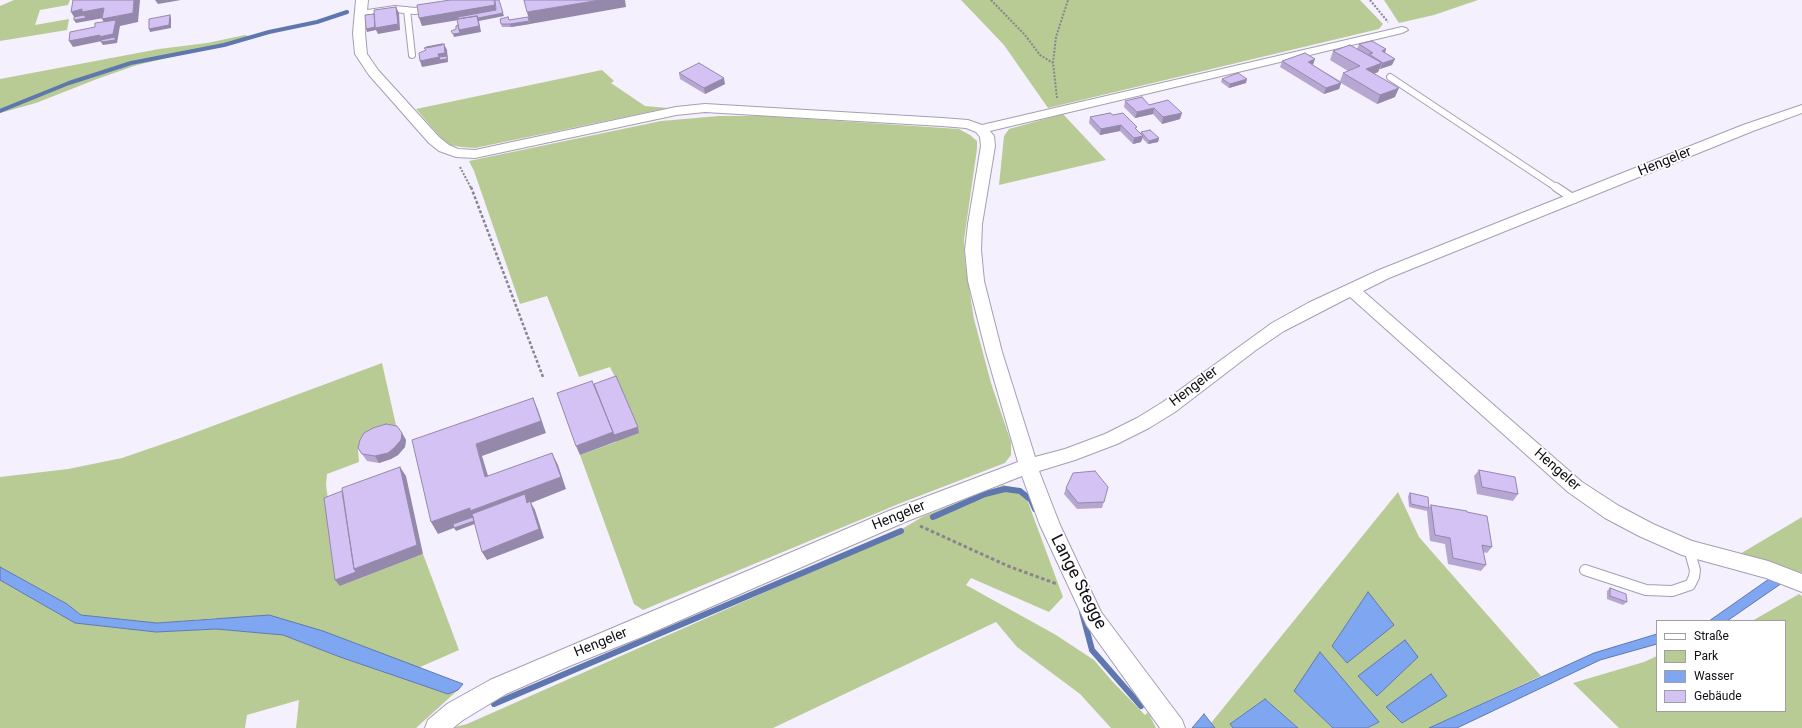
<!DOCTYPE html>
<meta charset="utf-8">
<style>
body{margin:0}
#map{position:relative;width:1802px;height:728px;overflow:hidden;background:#f5f0fe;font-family:Roboto,sans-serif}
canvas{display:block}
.legend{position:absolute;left:1656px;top:620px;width:130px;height:92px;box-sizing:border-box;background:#fff;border:1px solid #9f9ea1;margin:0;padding:5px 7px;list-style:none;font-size:12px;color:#100d14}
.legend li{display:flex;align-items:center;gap:8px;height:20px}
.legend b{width:20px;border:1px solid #9f9ea1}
</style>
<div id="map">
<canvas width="1802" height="728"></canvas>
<ul class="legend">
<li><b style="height:5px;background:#fff"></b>Straße</li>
<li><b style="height:11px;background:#b9cb94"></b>Park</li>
<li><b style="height:11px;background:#7fa6f1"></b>Wasser</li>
<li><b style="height:11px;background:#d4c2f4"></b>Gebäude</li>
</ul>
</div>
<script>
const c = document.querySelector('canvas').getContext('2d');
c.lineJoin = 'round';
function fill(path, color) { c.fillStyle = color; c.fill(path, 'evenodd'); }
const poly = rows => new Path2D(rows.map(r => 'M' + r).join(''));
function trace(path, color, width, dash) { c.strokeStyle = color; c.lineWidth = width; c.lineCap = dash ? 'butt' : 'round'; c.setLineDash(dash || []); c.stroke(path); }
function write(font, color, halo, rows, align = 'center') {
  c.font = font + ' Roboto,sans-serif'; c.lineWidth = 3.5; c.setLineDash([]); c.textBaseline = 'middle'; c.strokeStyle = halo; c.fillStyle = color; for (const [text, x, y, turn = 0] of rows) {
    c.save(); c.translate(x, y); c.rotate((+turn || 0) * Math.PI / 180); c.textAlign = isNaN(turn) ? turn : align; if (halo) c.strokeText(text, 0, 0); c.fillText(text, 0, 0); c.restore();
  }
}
fill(poly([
 [14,0,70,0,68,5,40,10,35,25,69,19,67,30,0,41,0,6],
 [961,0,1360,0,1383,24,1379,29,1048,108,1004,45],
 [1384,0,1478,0,1434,15,1399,23],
 [245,35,253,38,137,65,97,79,36,103,0,113,0,79,159,49,207,43],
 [602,70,614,81,611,83,645,106,668,108,475,148,461,147,450,145,443,140,416,109],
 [1063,114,1106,160,999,185,1004,136,1009,129],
 [719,116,764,116,959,129,970,135,977,141,977,149,964,240,965,262,974,319,991,383,1011,442,1011,455,1005,463,901,503,643,610,634,604,580,455,616,442,618,383,610,367,579,377,547,296,520,304,474,171,469,161,661,121],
 [382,363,396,425,381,428,367,436,358,449,359,462,327,474,326,485,340,586,423,554,459,650,418,668,323,631,218,618,157,623,81,615,67,604,0,567,0,477,68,469,122,458,183,437],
 [1003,485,1017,488,1025,494,1063,597,1049,612,971,578,966,585,1056,635,1094,660,1112,681,1145,715,1148,712,1156,728,1111,728,1080,694,1017,647,996,622,773,728,451,728,467,724,883,540,924,516],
 [1398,492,1419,537,1541,676,1429,728,1367,728,1379,722,1294,691,1333,728,1298,728,1265,699,1230,724,1233,728,1215,728,1211,723],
 [1368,592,1347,663,1332,646],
 [1802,517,1802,573,1740,554],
 [0,580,75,623,156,632,216,629,283,635,340,657,448,694,458,690,416,728,296,728,299,700,247,715,245,728,0,728],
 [1799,594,1802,596,1802,728,1619,728,1573,683,1644,662,1657,656,1657,711,1785,711,1785,621,1752,621]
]), '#b9cb94');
const water = poly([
 [0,567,67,604,81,615,157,623,269,615,323,631,463,684,458,690,448,694,340,657,283,635,216,629,156,632,75,623,0,580,0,567],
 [1769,579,1782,583,1727,621,1709,621,1769,579],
 [1368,592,1394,625,1347,663,1332,646,1368,592],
 [1657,634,1657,644,1600,660,1457,728,1429,728,1594,653,1657,634],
 [1405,640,1418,657,1377,696,1358,676,1405,640],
 [1320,652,1379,722,1367,728,1333,728,1294,691,1320,652],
 [1431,674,1447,696,1402,723,1386,707,1431,674],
 [1265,699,1298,728,1233,728,1230,724,1265,699],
 [1204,714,1215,728,1192,728,1204,714]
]);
fill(water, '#7fa6f1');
trace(water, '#5e78af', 1);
trace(poly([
 [0,111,69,83,131,63,224,45,269,32,317,22,347,12]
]), '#5e78af', 4);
trace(poly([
 [933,517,985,494,1005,489,1020,491,1031,500,1035,509],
 [1082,612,1092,650,1141,706],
 [494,704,901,531]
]), '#5e78af', 6);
const laneFar2 = poly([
 [407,10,412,55],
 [361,14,395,9,415,11,428,9],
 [1390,77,1557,188]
]);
const laneFar1 = poly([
 [1556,187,1574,199]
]);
const lane = poly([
 [1585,570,1646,590,1672,591,1690,585,1694,577,1695,570,1689,549]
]);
const street = poly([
 [356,0,368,0,365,33,367,54,378,70,439,137,449,145,458,149,475,150,676,107,705,104,942,118,968,120,982,125,1402,27,1406,28,1408,30,1402,33,990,131,994,136,995,146,982,224,981,250,984,281,1002,352,1035,457,1065,449,1105,434,1137,418,1163,402,1272,323,1308,303,1379,270,1743,125,1802,105,1802,113,1753,131,1389,278,1363,291,1582,482,1619,506,1653,524,1692,541,1768,561,1802,574,1802,592,1766,578,1682,555,1639,536,1605,518,1568,492,1350,297,1284,331,1256,350,1175,412,1149,428,1117,444,1075,460,1039,471,1060,525,1101,612,1182,720,1185,728,1160,728,1087,626,1040,525,1022,476,905,522,644,636,567,667,506,694,463,720,453,728,425,728,428,720,447,704,490,680,891,510,1018,462,986,352,968,281,965,250,968,224,981,146,980,137,976,132,966,128,942,126,705,112,676,115,475,158,456,157,439,151,429,143,369,75,355,54,353,33,356,0]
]);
trace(laneFar2, '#a59eb3', 8);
trace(laneFar1, '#a59eb3', 10);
trace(lane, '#a59eb3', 12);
trace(street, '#a59eb3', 2);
trace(poly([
 [991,0,1025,35,1040,55,1053,63],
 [1370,0,1388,22],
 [1057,98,1053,63,1056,37,1068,0],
 [460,167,471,188]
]), '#89858f', 2, [2, 1.5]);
trace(poly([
 [471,187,543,377]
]), '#89858f', 2.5, [3, 2]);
trace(poly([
 [920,526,1008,566,1057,584]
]), '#89858f', 3, [3.5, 2.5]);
trace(laneFar2, '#fff', 6);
trace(laneFar1, '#fff', 8);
trace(lane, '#fff', 10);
fill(street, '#fff');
fill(poly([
 [508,17,509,20,530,24,511,27,502,27,501,24],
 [1359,44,1386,49,1385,53,1392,65,1380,69,1380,68,1378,72,1374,74,1395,97,1377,104,1341,83,1339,89,1324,94,1280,67,1282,61,1313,65,1340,81,1343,73,1348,71,1330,60,1333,51,1357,49],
 [679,73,725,84,705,94,680,79],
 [1222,79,1246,83,1229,88,1221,82],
 [1125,101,1149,105,1180,119,1162,124,1153,114,1135,118,1124,107],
 [1113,115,1136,130,1140,134,1141,132,1159,138,1158,142,1148,144,1142,138,1141,142,1133,144,1120,131,1100,135,1089,123,1090,117],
 [402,433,406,440,405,447,398,455,391,459,379,463,367,461,358,448],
 [1479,470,1518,494,1513,501,1477,494,1474,476],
 [1108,487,1102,508,1077,509,1064,494,1066,488],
 [1410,493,1429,508,1431,505,1467,512,1492,547,1487,553,1483,552,1486,565,1481,571,1448,564,1445,544,1430,541,1427,511,1409,507,1408,496],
 [1610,588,1627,602,1623,605,1607,599,1607,591]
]), '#b6a7d2');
fill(poly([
 [134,0,140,0,138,22,120,26,117,43,103,45,101,42,102,41,73,47,69,41,108,28,102,19],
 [155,0,181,0,158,4],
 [494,0,497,13,503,13,504,16,479,21,481,32,454,37,453,34,477,17,422,26,419,18],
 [600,0,625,0,626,7,530,24,527,12],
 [396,7,399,13,400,30,378,34,376,30,367,32,366,29],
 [104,8,109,17,76,23,74,20,76,20,71,12,82,9],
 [170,15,171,18,171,28,150,32,149,29],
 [529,21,530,24,511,27,510,24],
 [444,44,447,50,448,62,422,67,420,61,438,54],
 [1386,49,1384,56,1382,51],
 [1315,59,1313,65,1308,62],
 [1395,59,1392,65,1380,69,1383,63],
 [1382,63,1378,72,1363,78,1366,69],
 [724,78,725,84,705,94,704,88],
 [1247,79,1246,83,1229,88,1230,84],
 [1341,83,1339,89,1324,94,1326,88],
 [1399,88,1395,97,1377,104,1380,95],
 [1154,108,1153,114,1135,118,1137,112],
 [1182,113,1180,119,1162,124,1163,117],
 [1121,125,1120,131,1100,135,1101,129],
 [1143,136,1141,142,1133,144,1134,138],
 [1159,138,1158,142,1148,144,1149,141],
 [533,398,538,410,546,433,482,456,492,489,485,477,476,444],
 [638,427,639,433,580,455,576,446,613,432],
 [402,433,406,440,405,447,398,455,391,459,379,463,375,456],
 [552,453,558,465,566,489,531,503,535,510,544,538,487,560,482,552,528,504,456,531,454,528,459,526,438,534,431,522],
 [400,467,406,476,423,554,340,586,335,580,354,569]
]), '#9488ab');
const building = poly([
 [73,0,134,0,133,13,102,19,104,8,82,12,82,9,71,12,73,0],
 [450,0,494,0,495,5,419,18,417,5,450,0],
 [495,0,499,0,503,13,478,18,477,16,458,19,458,17,496,10,495,0],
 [524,0,600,0,527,12,524,0],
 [396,7,398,24,375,28,374,10,396,7],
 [374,14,375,27,366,29,365,15,374,14],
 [84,15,86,18,74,20,74,17,84,15],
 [170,15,169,25,149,29,149,19,170,15],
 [477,16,479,26,459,30,457,19,477,16],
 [508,17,509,20,528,17,529,21,510,24,501,24,500,19,508,17],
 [116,20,113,34,99,37,100,35,69,41,70,32,95,27,95,23,116,20],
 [458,25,460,33,453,34,451,31,456,29,456,26,458,25],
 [115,37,115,40,101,42,101,40,115,37],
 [1372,41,1386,49,1382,51,1395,59,1383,63,1369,54,1373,53,1359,44,1372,41],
 [442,44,442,45,426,48,426,47,442,44],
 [444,44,445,53,438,54,439,57,420,61,419,53,426,50,424,48,444,44],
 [1350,45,1382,63,1366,69,1399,88,1380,95,1343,73,1360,66,1333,51,1350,45],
 [1305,53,1315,59,1308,62,1341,83,1326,88,1282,61,1305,53],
 [447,56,447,59,440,60,439,57,447,56],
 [699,63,724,78,704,88,679,73,699,63],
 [1238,73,1247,79,1230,84,1222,79,1238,73],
 [1142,97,1149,105,1168,100,1182,113,1163,117,1154,108,1137,112,1125,101,1142,97],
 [1110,113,1113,115,1123,113,1137,127,1135,128,1143,136,1134,138,1121,125,1101,129,1090,117,1110,113],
 [1150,130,1159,138,1149,141,1141,132,1150,130],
 [616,376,638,427,614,435,594,384,616,376],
 [592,381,613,432,576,446,557,393,592,381],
 [533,398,541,421,476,444,485,477,552,453,561,477,470,511,470,508,431,522,412,440,533,398],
 [386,424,397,426,402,433,401,440,394,448,388,453,375,456,362,454,358,448,360,440,364,433,373,428,386,424],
 [400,467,417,545,354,569,342,488,400,467],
 [1479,470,1515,477,1518,494,1482,487,1479,470],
 [1095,471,1108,487,1104,502,1078,503,1066,488,1073,473,1095,471],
 [342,491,354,569,356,572,335,580,324,498,342,491],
 [1410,493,1428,497,1429,508,1411,504,1410,493],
 [525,494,527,503,530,501,539,529,482,552,472,514,525,494],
 [1431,505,1467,511,1467,512,1487,516,1492,547,1482,545,1486,565,1453,558,1450,538,1435,535,1431,505],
 [473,517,474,521,454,528,453,524,473,517],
 [1610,588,1626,594,1627,602,1610,596,1610,588]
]);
fill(building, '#d4c2f4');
trace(building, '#9488ab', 1);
write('14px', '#100d14', '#fff', [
 ["Hengeler",1665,162,-22],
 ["Hengeler",1194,387,-37],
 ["Hengeler",1557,470,41],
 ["Hengeler",899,516,-22],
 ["Hengeler",601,643,-22]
]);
write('17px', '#100d14', '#fff', [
 ["Lange Stegge",1078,582,63]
]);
</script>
